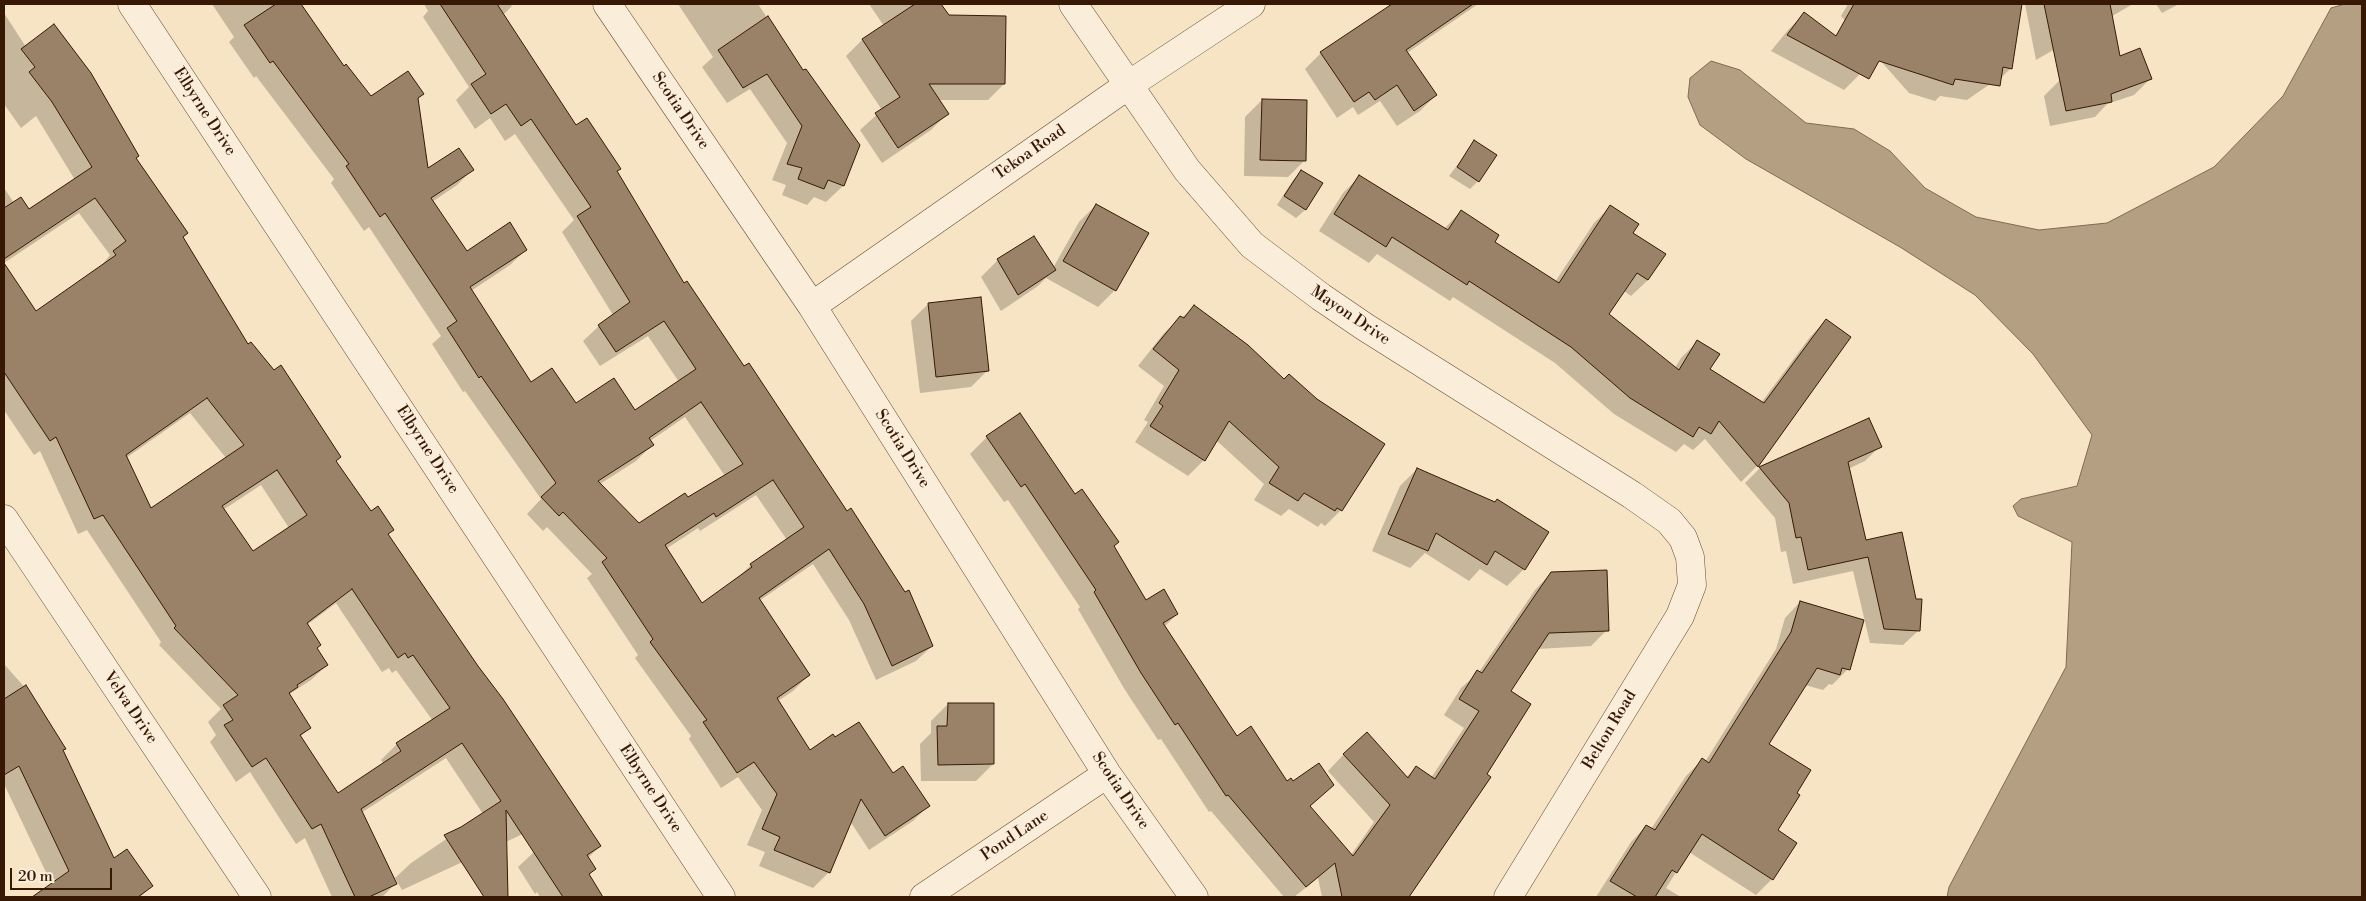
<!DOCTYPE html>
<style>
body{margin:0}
#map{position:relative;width:2366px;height:901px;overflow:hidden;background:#f7e4c4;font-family:"Libre Bodoni",serif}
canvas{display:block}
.frame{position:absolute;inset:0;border:5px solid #361805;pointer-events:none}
.scale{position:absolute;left:10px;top:868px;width:102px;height:22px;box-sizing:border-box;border:2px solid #361805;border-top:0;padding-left:6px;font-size:15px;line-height:18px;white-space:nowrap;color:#361805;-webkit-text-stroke:4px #faedd9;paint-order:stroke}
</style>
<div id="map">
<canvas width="2366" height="901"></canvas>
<div class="frame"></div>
<div class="scale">20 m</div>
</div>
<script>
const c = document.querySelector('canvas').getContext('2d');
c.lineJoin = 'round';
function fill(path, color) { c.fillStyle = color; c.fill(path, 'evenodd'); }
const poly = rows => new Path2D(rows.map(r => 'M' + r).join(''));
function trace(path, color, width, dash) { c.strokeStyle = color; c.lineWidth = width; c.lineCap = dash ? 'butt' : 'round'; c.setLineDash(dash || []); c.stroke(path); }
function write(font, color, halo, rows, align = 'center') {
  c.font = font + ' "Libre Bodoni",serif'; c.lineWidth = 5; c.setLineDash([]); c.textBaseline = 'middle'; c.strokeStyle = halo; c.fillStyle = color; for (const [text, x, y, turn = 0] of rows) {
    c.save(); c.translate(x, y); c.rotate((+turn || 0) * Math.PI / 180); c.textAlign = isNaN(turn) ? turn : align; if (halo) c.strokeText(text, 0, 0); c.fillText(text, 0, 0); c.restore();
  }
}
const water = poly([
 [2345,4,2362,4,2362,897,1947,897,1949,887,2066,667,2072,542,2018,516,2013,506,2021,499,2077,486,2092,435,2033,354,1975,295,1900,247,1746,159,1700,125,1688,97,1690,78,1711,61,1740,70,1806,123,1854,129,1890,151,1925,188,1976,217,2039,230,2107,223,2214,167,2283,96,2331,8,2345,4]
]);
fill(water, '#b59f83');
trace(water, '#826951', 1);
fill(poly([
 [212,4,300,4,343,67,371,97,422,94,417,100,427,170,472,170,457,185,432,202,466,253,526,250,510,265,471,291,531,384,576,405,635,412,679,382,648,336,600,366,583,341,599,326,613,315,562,232,574,220,515,134,505,141,490,118,475,129,456,100,469,87,423,17,428,11,424,4,510,4,512,6,503,15,576,127,619,169,616,172,684,285,932,646,916,661,876,680,849,620,813,564,759,601,809,675,793,691,778,701,809,751,892,775,929,805,913,821,869,850,850,821,829,872,813,888,759,866,765,852,747,845,762,810,738,777,721,788,689,739,691,736,635,658,638,655,587,578,592,574,547,527,543,531,527,514,541,499,465,391,463,392,432,344,441,336,369,227,364,231,331,183,334,179,256,76,254,78,229,42,234,37],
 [685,417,725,476,639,525,600,484,636,461,652,445,650,441],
 [756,495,787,540,751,565,736,579,702,605,666,549,698,528,700,531],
 [678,4,758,4,803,72,858,145,843,186,826,202,814,197,807,205,782,195,786,185,772,180,787,143,750,89,727,103,702,67,713,57],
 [869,4,940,4,1004,84,988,100,938,100,947,114,931,130,882,163,860,130,882,110,846,56,862,40,884,26],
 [1392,4,1478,4,1407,53,1436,95,1420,111,1397,126,1380,101,1358,115,1353,107,1337,118,1305,69,1321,53],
 [1848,4,2021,4,2011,68,1994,85,1990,84,1967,100,1940,96,1935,101,1909,93,1841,16],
 [2025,4,2133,4,2036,60],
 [2156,4,2179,4,2162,13],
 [4,13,26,47,135,158,247,346,371,512,393,530,387,535,600,846,588,858,595,869,588,876,601,897,540,897,537,892,535,894,518,867,534,852,525,833,402,890,395,878,411,863,483,814,446,758,361,813,394,885,382,897,332,897,305,838,296,844,250,772,236,782,210,742,216,735,208,722,221,709,159,645,161,642,87,530,78,534,40,451,34,455,4,410,4,266,35,313,99,269,110,255,79,213,4,263,4,188,14,203,29,211,75,180,36,116,21,128,4,104],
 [190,413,226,458,151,509,126,458],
 [261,485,289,528,253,553,223,510],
 [336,603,382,672,389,668,392,673,396,670,433,721,397,744,381,760,384,764,338,794,300,737,310,728,288,695,311,680,327,665,316,648,307,625],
 [1804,14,1860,74,1844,90,1771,51,1788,30],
 [2150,79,2134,95,2107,104,2095,117,2050,126,2044,96,2060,80],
 [1262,100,1305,160,1288,177,1244,176,1245,117],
 [1475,142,1478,181,1470,189,1449,176],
 [1301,172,1322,184,1305,210,1296,218,1277,205,1293,180],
 [1360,176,1444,229,1461,211,1494,242,1555,282,1594,223,1610,207,1632,233,1648,280,1631,296,1624,291,1608,314,1675,368,1681,358,1697,342,1709,370,1761,403,1810,337,1826,320,1757,466,1741,482,1705,439,1693,450,1684,444,1676,452,1614,414,1555,363,1453,297,1450,301,1377,254,1369,263,1319,231,1343,193],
 [1096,205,1115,290,1098,307,1046,278,1038,286,1001,311,981,277,998,260,1053,268,1079,222],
 [928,304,988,370,971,387,920,393,911,321],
 [1194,307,1341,510,1325,526,1321,523,1318,527,1289,509,1281,516,1254,500,1264,484,1216,440,1204,460,1188,476,1135,442,1148,422,1144,420,1164,386,1138,366,1164,333],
 [1020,415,1074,496,1112,547,1145,602,1177,614,1164,627,1236,737,1287,783,1332,785,1309,807,1351,855,1374,822,1328,771,1344,754,1405,778,1416,768,1431,778,1464,728,1444,715,1461,688,1479,672,1535,590,1551,573,1607,630,1591,646,1537,649,1509,691,1485,774,1489,777,1408,897,1322,897,1318,878,1294,897,1284,897,1211,811,1209,812,1161,739,1158,740,1125,690,1078,609,1080,607,1008,500,1004,502,970,454,987,437],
 [1868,419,1880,446,1865,461,1848,469,1865,542,1918,631,1903,645,1870,643,1853,571,1793,584,1786,551,1781,552,1775,518,1745,483,1760,468],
 [1417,469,1548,533,1524,569,1507,586,1480,569,1469,581,1425,553,1410,568,1372,551,1400,486],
 [1800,602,1848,669,1832,685,1829,684,1823,690,1805,685,1767,745,1776,830,1795,843,1772,879,1756,895,1689,852,1666,888,1681,897,1596,897,1631,842,1646,826,1651,829,1686,776,1702,760,1705,762,1776,649,1785,618],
 [4,664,28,691,62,751,113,860,152,886,140,897,35,897,52,885,4,784],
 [948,704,993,764,976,781,921,781,920,744,931,733,931,721]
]), '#0003');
const building = poly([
 [276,4,301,4,344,66,346,64,371,96,408,71,424,94,418,98,428,168,459,148,474,170,431,198,467,251,510,222,527,250,470,287,531,382,552,368,576,403,614,378,635,410,696,369,664,321,616,352,598,325,630,302,577,216,591,207,531,119,521,126,506,104,491,114,471,84,486,74,440,4,497,4,576,125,587,118,621,169,617,171,684,283,687,281,744,366,749,363,847,511,851,508,905,592,909,590,933,646,892,666,864,604,829,549,759,598,810,675,777,698,810,750,833,734,835,737,859,722,893,773,903,766,930,806,885,836,861,799,830,873,774,850,780,837,762,829,777,794,754,762,737,773,703,722,707,720,650,642,653,639,602,562,607,558,563,512,559,516,541,497,556,483,481,376,479,378,447,328,457,321,385,213,380,217,346,166,349,164,273,61,270,63,244,25,276,4],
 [701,402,743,464,688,497,685,493,639,523,598,481,654,445,649,438,701,402],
 [773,480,804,527,750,564,752,567,702,603,665,545,714,513,716,517,773,480],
 [915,4,941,4,949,15,1006,16,1005,84,929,84,949,114,898,148,875,113,900,97,862,39,915,4],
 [1392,4,1473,4,1406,50,1437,95,1414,111,1397,85,1375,100,1369,92,1354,102,1320,52,1392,4],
 [1854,4,2022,4,2012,69,2003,67,2000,86,1955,79,1953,85,1879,61,1869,79,1787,35,1804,12,1836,36,1854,4],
 [2044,4,2110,4,2120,56,2140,48,2152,79,2111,94,2112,102,2066,111,2044,4],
 [768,16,803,70,806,69,860,145,844,186,828,180,824,189,798,179,802,168,787,164,802,126,767,74,743,88,718,50,768,16],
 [54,24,91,73,139,156,136,158,188,233,183,237,248,344,251,342,274,370,281,365,341,457,336,461,371,511,378,506,394,530,388,534,478,666,503,699,601,846,587,855,596,869,589,874,603,897,563,897,506,810,508,897,484,897,444,835,461,827,501,801,462,743,361,809,397,884,369,897,355,897,321,824,312,829,266,758,252,767,224,725,233,720,223,705,238,695,174,628,176,626,103,515,94,519,56,437,50,441,4,372,4,263,36,311,116,255,113,251,126,241,95,198,4,259,4,208,21,197,29,209,92,167,52,102,29,72,35,67,21,49,54,24],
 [207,398,244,445,151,508,126,455,207,398],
 [277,470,307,515,253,551,222,506,277,470],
 [352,589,398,658,405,653,408,658,413,655,450,708,396,743,401,751,338,793,300,735,311,728,289,693,298,687,297,685,328,665,317,648,321,645,307,623,352,589],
 [1262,99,1307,100,1306,161,1260,160,1262,99],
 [1474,140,1497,155,1479,182,1457,167,1474,140],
 [1301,170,1323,183,1306,210,1284,196,1301,170],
 [1359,175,1448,230,1461,210,1499,235,1495,242,1559,283,1610,205,1639,224,1633,233,1666,254,1648,280,1637,273,1609,314,1679,370,1697,340,1720,354,1710,369,1764,403,1826,319,1851,337,1758,467,1719,421,1711,434,1699,427,1693,437,1630,398,1571,347,1469,281,1467,285,1392,237,1386,247,1334,214,1359,175],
 [1096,204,1149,233,1116,291,1063,261,1096,204],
 [1034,236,1056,270,1018,295,997,259,1034,236],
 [981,297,989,371,936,377,928,303,981,297],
 [1194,305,1248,345,1284,379,1289,374,1317,399,1385,444,1342,511,1337,508,1335,511,1304,493,1298,501,1269,483,1279,467,1229,421,1205,461,1150,426,1163,406,1159,403,1179,370,1153,349,1180,316,1184,318,1194,305],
 [1020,413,1075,494,1082,489,1119,542,1114,546,1146,600,1164,589,1178,614,1163,623,1237,736,1251,726,1287,781,1291,778,1293,781,1319,763,1334,785,1310,806,1353,856,1390,805,1343,754,1367,732,1408,778,1416,766,1435,779,1479,711,1459,699,1477,670,1482,673,1551,572,1607,570,1609,631,1549,633,1511,691,1531,704,1487,774,1491,777,1409,897,1342,897,1335,863,1306,887,1228,795,1226,796,1178,723,1175,725,1141,673,1094,592,1096,590,1025,484,1021,487,986,436,1020,413],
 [1869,418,1882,447,1848,462,1866,540,1902,532,1916,599,1922,599,1920,631,1884,629,1868,557,1808,570,1801,537,1796,538,1789,503,1759,467,1869,418],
 [1417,468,1495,502,1497,499,1549,532,1525,570,1495,551,1487,565,1436,533,1428,551,1388,534,1417,468],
 [1800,601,1864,620,1850,670,1842,668,1840,675,1817,668,1769,744,1811,770,1797,793,1800,795,1778,830,1797,843,1773,880,1702,834,1677,873,1672,870,1655,897,1637,897,1610,881,1646,825,1655,830,1702,758,1709,763,1791,632,1800,601],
 [26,685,66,749,63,750,114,858,127,849,153,886,138,897,32,897,69,871,19,766,4,775,4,699,26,685],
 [948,703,994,703,994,764,938,765,937,726,947,726,948,703]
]);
fill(building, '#9a8268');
trace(building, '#361805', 1);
const street = poly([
 [132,4,721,897],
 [607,4,812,306,1107,774,1194,897],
 [1073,4,1187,170,1252,245,1321,297,1365,327,1632,495,1669,521,1683,538,1690,557,1692,585,1680,616,1508,897],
 [812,306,1127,86,1251,4],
 [4,519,257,897],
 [924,897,1107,774]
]);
trace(street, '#664b35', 29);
trace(street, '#faedd9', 28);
write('16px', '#361805', '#faedd9', [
 ["Scotia Drive",680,111,56],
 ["Elbyrne Drive",204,112,57],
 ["Tekoa Road",1030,153,-35],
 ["Mayon Drive",1350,316,34],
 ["Scotia Drive",902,449,58],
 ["Elbyrne Drive",427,450,57],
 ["Velva Drive",130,708,56],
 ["Belton Road",1610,730,-59],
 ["Elbyrne Drive",650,789,57],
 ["Scotia Drive",1120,791,56],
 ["Pond Lane",1015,836,-34]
]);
</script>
